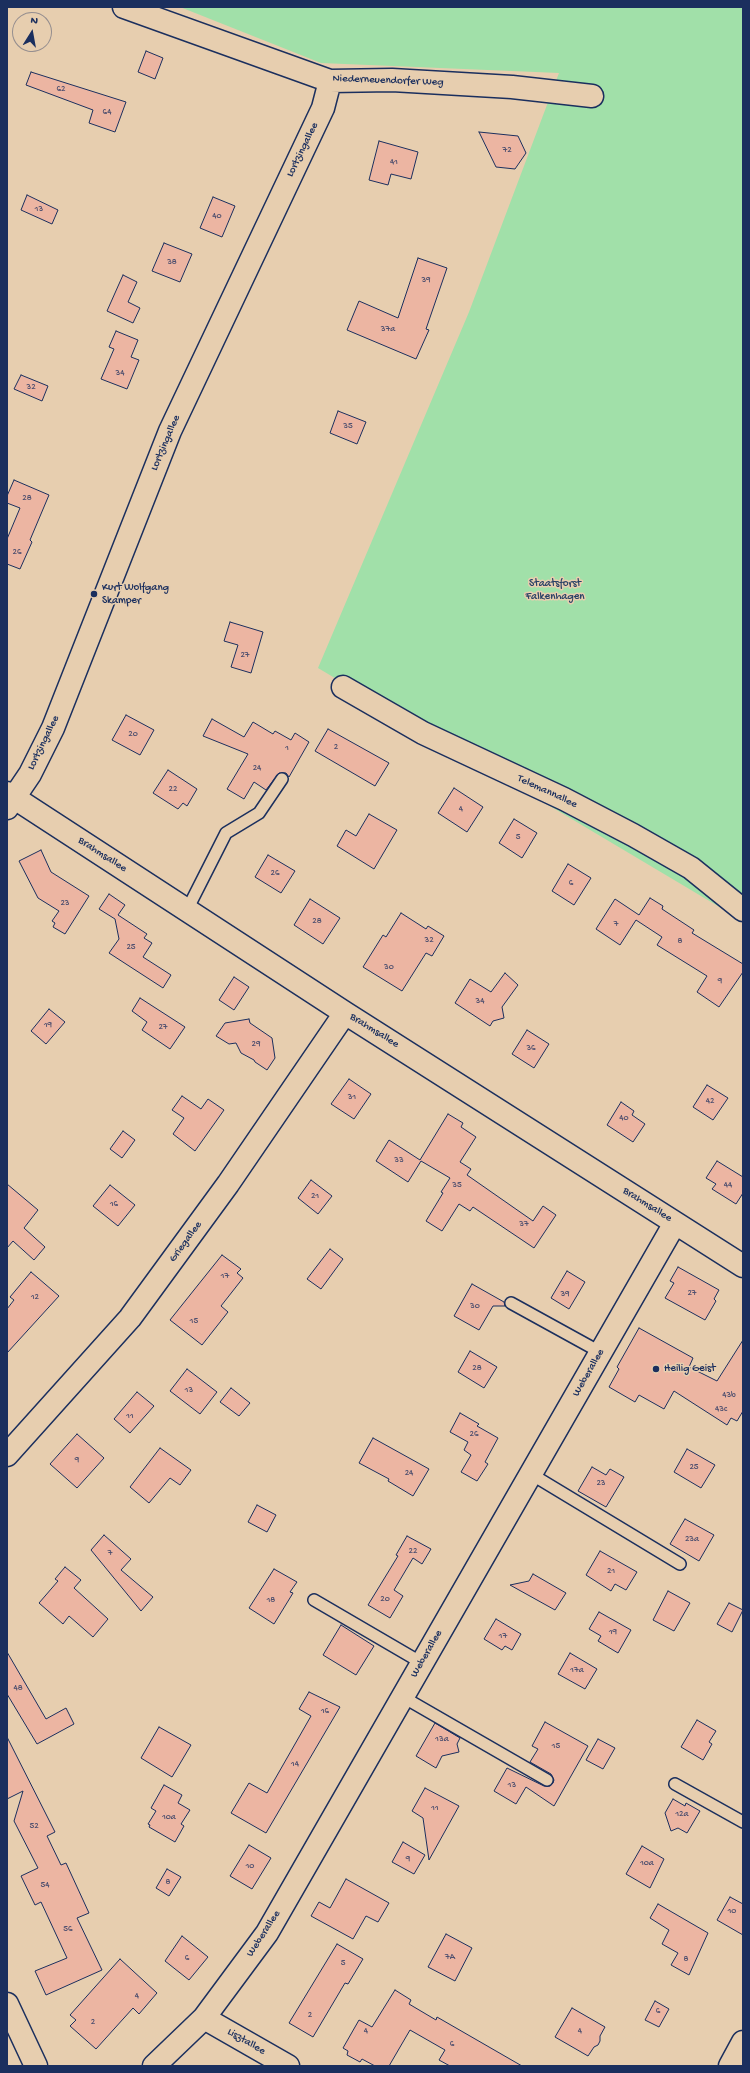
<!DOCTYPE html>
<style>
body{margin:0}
#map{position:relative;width:750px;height:2073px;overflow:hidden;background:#e7ceaf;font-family:"Gochi Hand",sans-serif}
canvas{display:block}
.frame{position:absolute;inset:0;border:8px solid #1b2f5e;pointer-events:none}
.north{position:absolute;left:12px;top:12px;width:40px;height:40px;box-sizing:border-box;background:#e7ceaf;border:1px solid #958e8f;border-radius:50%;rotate:11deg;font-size:11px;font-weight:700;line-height:16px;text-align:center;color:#1b2f5e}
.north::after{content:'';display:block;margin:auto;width:14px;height:18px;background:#1b2f5e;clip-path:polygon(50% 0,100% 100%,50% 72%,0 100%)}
</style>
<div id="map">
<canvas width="750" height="2073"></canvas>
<div class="frame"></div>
<div class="north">N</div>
</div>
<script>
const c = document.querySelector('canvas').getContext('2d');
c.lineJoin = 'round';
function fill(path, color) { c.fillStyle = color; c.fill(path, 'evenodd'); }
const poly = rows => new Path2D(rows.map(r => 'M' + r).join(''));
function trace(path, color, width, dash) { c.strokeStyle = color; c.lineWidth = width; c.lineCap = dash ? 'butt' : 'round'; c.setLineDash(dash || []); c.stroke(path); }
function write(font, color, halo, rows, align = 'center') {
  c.font = font + ' "Gochi Hand",sans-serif'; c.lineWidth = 3; c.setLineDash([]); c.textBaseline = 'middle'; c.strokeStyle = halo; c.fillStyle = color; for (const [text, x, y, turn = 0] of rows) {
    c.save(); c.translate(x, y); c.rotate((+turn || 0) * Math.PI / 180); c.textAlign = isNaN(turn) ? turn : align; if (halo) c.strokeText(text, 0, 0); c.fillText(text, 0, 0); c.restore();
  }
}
fill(poly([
 [180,7,743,7,743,921,318,668,469,312,559,73,321,63]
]), '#a1e0a9');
const building = poly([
 [146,51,163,58,155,79,138,72,146,51],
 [31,72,126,102,115,132,89,123,93,110,26,85,31,72],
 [479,132,518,136,526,153,515,169,496,167,479,132],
 [379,141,418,152,411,179,391,174,388,185,369,180,379,141],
 [27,195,58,210,52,224,21,210,27,195],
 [213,197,235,206,222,237,200,228,213,197],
 [164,243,192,254,180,282,152,271,164,243],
 [418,258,447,268,426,329,429,330,416,359,347,330,359,301,398,318,418,258],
 [123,275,137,282,128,302,140,308,133,323,107,311,123,275],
 [116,331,138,340,131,357,139,360,127,389,101,379,114,349,109,347,116,331],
 [21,375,48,386,42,401,14,389,21,375],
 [338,411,366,422,357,444,330,433,338,411],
 [14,480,49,495,30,540,32,542,20,569,7,564,7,539,20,508,7,503,7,496,14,480],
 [230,622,263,632,251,673,231,667,238,645,224,641,230,622],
 [126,715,154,730,140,755,112,740,126,715],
 [212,719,244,737,253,722,273,734,275,731,291,740,295,733,309,742,289,777,286,773,279,773,266,790,254,782,244,799,227,789,248,754,203,736,212,719],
 [328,729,389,763,375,786,315,751,328,729],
 [168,770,197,789,187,806,183,803,178,809,153,793,168,770],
 [454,788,483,807,467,832,438,813,454,788],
 [369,814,397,830,374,869,337,846,346,830,356,836,369,814],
 [514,819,537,833,522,858,499,843,514,819],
 [41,850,51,872,89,896,65,934,53,927,55,923,52,921,59,911,38,898,19,861,41,850],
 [268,855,295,871,281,893,255,877,268,855],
 [568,864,591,878,574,905,552,891,568,864],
 [109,894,125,905,118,915,147,934,144,938,152,943,143,957,171,975,163,988,109,953,119,939,115,919,99,909,109,894],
 [650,898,663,906,662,909,694,930,692,933,743,964,743,972,719,1007,697,992,707,976,657,945,662,937,636,920,620,945,596,929,615,899,639,915,650,898],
 [310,899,340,918,323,944,294,925,310,899],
 [401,913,426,929,428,926,444,936,432,956,426,953,402,991,363,967,383,935,386,937,401,913],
 [505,973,518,985,502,1007,504,1018,493,1021,490,1026,455,1003,470,979,491,992,505,973],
 [234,977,249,987,234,1010,219,1000,234,977],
 [140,998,185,1027,170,1049,142,1030,147,1022,132,1011,140,998],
 [49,1009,65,1022,46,1044,31,1031,49,1009],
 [249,1019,250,1023,272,1038,275,1058,267,1070,255,1062,254,1060,241,1053,236,1043,229,1044,216,1036,225,1023,249,1019],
 [527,1030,549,1044,534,1068,512,1054,527,1030],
 [349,1079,371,1094,354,1119,331,1104,349,1079],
 [707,1085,728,1098,713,1120,693,1107,707,1085],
 [182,1096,201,1109,208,1099,224,1110,195,1151,173,1134,184,1118,172,1110,182,1096],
 [621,1102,634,1111,632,1115,645,1124,633,1142,607,1125,621,1102],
 [448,1114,463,1123,461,1127,476,1137,460,1162,471,1169,467,1175,533,1221,543,1206,556,1215,534,1248,473,1207,470,1211,459,1204,442,1231,426,1221,443,1193,441,1192,450,1178,421,1161,408,1182,376,1161,389,1140,420,1160,448,1114],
 [123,1131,135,1140,122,1158,110,1149,123,1131],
 [717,1161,743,1177,743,1193,736,1204,712,1189,716,1184,706,1178,717,1161],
 [311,1180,332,1196,318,1214,298,1198,311,1180],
 [7,1184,38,1210,24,1228,45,1247,34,1260,13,1241,7,1248,7,1184],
 [110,1185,135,1205,118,1226,93,1206,110,1185],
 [330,1249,343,1259,321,1289,307,1279,330,1249],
 [222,1255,241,1269,237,1273,243,1278,221,1306,228,1312,202,1345,170,1320,222,1255],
 [678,1267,719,1290,714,1299,716,1301,705,1320,665,1298,674,1283,670,1281,678,1267],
 [567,1271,585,1282,569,1309,551,1298,567,1271],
 [31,1272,59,1296,7,1353,7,1309,14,1300,10,1297,31,1272],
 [472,1284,504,1302,505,1306,493,1306,479,1330,454,1316,472,1284],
 [639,1328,693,1358,689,1367,717,1381,743,1340,743,1411,737,1421,731,1418,727,1425,674,1391,664,1409,639,1395,635,1402,609,1387,619,1369,617,1367,639,1328],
 [470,1351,497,1367,484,1388,458,1372,470,1351],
 [187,1369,217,1392,200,1414,170,1391,187,1369],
 [231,1388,250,1403,239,1416,220,1402,231,1388],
 [137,1392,154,1406,130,1433,114,1419,137,1392],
 [460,1413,479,1424,477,1426,498,1438,485,1462,488,1464,477,1481,461,1472,471,1455,464,1450,468,1442,450,1432,460,1413],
 [77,1434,104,1458,77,1488,50,1464,77,1434],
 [373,1438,429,1469,413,1496,388,1481,389,1479,359,1463,373,1438],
 [160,1448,191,1470,180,1485,170,1478,149,1503,130,1487,160,1448],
 [687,1449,715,1465,701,1488,674,1472,687,1449],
 [592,1467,606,1475,610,1469,624,1477,606,1507,578,1491,592,1467],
 [257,1505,276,1515,267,1532,248,1522,257,1505],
 [685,1519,714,1535,699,1561,670,1544,685,1519],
 [104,1535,131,1559,121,1570,153,1597,141,1611,91,1550,104,1535],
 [407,1536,431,1549,422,1564,413,1558,394,1590,403,1596,390,1618,368,1605,398,1556,396,1555,407,1536],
 [600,1551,637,1572,626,1590,615,1584,611,1591,586,1575,600,1551],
 [65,1567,81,1580,74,1588,108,1619,93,1637,69,1616,63,1624,39,1603,58,1581,55,1579,65,1567],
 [274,1569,297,1582,290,1592,293,1593,274,1624,249,1608,274,1569],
 [533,1574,566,1593,555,1610,510,1585,529,1581,533,1574],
 [668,1591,690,1603,674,1631,653,1620,668,1591],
 [729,1603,743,1610,732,1632,717,1624,729,1603],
 [599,1612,631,1630,618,1653,598,1641,601,1636,589,1629,599,1612],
 [496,1619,521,1634,512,1650,505,1646,502,1650,484,1639,496,1619],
 [341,1625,374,1646,356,1675,323,1655,341,1625],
 [7,1652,46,1719,66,1708,74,1724,37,1744,7,1694,7,1652],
 [570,1653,597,1669,585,1689,558,1674,570,1653],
 [309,1692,340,1707,266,1833,231,1813,249,1783,267,1793,311,1716,299,1709,309,1692],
 [697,1720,716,1731,709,1742,712,1744,703,1760,681,1747,697,1720],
 [545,1722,588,1746,554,1806,526,1787,516,1804,494,1791,507,1768,544,1786,550,1786,553,1783,554,1780,551,1774,530,1762,538,1749,532,1746,545,1722],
 [435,1723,460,1738,457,1744,459,1752,442,1756,436,1768,416,1756,435,1723],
 [159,1727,191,1745,172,1777,141,1758,159,1727],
 [7,1737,55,1832,47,1836,61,1865,66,1863,89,1913,77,1918,102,1970,46,1995,35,1971,67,1958,41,1902,35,1905,21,1876,38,1868,14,1821,23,1791,7,1799,7,1737],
 [598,1739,615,1748,603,1769,586,1760,598,1739],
 [164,1785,182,1795,178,1803,190,1810,181,1824,184,1826,175,1842,149,1827,150,1825,148,1824,156,1811,151,1808,164,1785],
 [425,1788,459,1806,429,1860,423,1818,412,1811,425,1788],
 [673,1799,685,1806,686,1803,700,1811,687,1833,678,1828,671,1831,665,1813,673,1799],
 [403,1842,425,1855,414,1874,392,1862,403,1842],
 [249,1845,271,1858,252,1889,230,1876,249,1845],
 [642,1846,664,1859,650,1888,626,1874,642,1846],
 [167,1869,181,1877,169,1896,156,1888,167,1869],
 [346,1879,389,1903,378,1922,366,1916,353,1939,311,1916,319,1902,330,1908,346,1879],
 [730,1897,743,1904,743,1935,717,1920,730,1897],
 [658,1904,708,1933,689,1975,671,1965,678,1953,662,1944,669,1930,650,1918,658,1904],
 [446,1934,472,1948,455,1981,428,1967,446,1934],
 [182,1936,208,1957,189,1980,165,1961,182,1936],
 [337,1944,363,1959,348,1984,345,1983,313,2037,289,2023,337,1944],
 [120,1959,157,1993,139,2014,133,2008,96,2049,70,2026,76,2020,70,2015,120,1959],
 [395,1990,411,2000,409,2004,436,2020,437,2017,522,2066,450,2066,439,2060,445,2050,410,2030,389,2066,375,2066,362,2059,360,2062,347,2055,348,2051,343,2048,359,2020,372,2027,395,1990],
 [655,2001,669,2009,659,2027,645,2020,655,2001],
 [572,2008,605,2027,600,2036,600,2041,598,2045,594,2047,588,2056,555,2037,572,2008]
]);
fill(building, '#ecb5a2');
trace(building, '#1b2f5e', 1);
const lane = poly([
 [187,910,226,833,259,813,282,779],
 [511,1303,600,1352],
 [531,1474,680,1564],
 [314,1600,422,1663],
 [403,1697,547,1780],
 [675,1784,743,1822]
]);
const street = poly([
 [124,7,330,81,392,80,512,87,592,96],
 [343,687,423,733,564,799,633,835,691,868,743,910],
 [7,793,345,1013,743,1266],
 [7,808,30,774,53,728,170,431,323,108,330,81],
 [7,1455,130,1318,228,1184,345,1013],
 [204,2018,288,2066],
 [154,2066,204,2018,267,1933,675,1223],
 [730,2066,743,2042]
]);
const secondary = poly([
 [7,2004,36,2066]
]);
trace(lane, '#1b2f5e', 14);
trace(street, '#1b2f5e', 25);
trace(secondary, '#1b2f5e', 25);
trace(lane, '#e7ceaf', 11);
trace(street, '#e7ceaf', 22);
trace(secondary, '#e7ceaf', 22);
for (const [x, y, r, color] of [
 [94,594,4,"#1b2f5e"],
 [656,1369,4,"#1b2f5e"]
]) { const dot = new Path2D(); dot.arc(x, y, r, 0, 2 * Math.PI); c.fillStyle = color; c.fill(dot); trace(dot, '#e7ceaf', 1.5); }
write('9px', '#4f506f', null, [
 ["62",61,90],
 ["64",107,113],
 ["72",507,151],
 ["41",394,163],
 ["13",39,210],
 ["40",217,217],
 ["38",172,263],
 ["39",426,281],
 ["37a",388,330],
 ["34",120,374],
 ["32",31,388],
 ["35",348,427],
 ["28",27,499],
 ["26",17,553],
 ["27",245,656],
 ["20",133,735],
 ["2",336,748],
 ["1",287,749],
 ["24",257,769],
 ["22",173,790],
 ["4",461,810],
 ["5",518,838],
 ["26",275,874],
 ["6",571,884],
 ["23",65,904],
 ["28",317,922],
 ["7",616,925],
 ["32",429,941],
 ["8",680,942],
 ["25",131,948],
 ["30",389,968],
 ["9",720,982],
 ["34",480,1002],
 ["19",48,1026],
 ["27",163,1028],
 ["29",256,1045],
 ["36",531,1049],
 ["31",352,1098],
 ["42",710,1102],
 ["40",624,1119],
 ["33",399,1161],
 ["35",457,1186],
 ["44",728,1186],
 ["21",315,1197],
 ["16",114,1205],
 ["37",524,1225],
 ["17",225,1277],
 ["27",692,1294],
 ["39",565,1295],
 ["12",35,1298],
 ["30",475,1307],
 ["15",194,1322],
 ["28",477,1369],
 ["13",189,1391],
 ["43b",729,1396],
 ["43c",721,1410],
 ["11",130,1417],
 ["26",474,1435],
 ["9",77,1461],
 ["25",694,1468],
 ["24",409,1474],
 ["23",601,1484],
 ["23a",692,1540],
 ["22",413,1552],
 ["7",110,1554],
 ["21",611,1572],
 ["20",385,1600],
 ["18",271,1601],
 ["19",613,1633],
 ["17",503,1637],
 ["17a",577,1671],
 ["48",18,1689],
 ["16",325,1712],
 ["13a",442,1740],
 ["15",556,1747],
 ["14",295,1765],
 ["13",512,1786],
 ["11",435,1809],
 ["12a",682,1815],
 ["10a",169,1818],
 ["52",34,1827],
 ["9",408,1860],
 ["10a",647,1864],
 ["10",250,1867],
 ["8",168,1883],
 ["54",45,1886],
 ["10",732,1912],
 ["56",68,1930],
 ["7A",450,1958],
 ["6",187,1959],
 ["8",686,1960],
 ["5",343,1964],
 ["4",137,1997],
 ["6",658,2012],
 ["2",310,2016],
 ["2",93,2023],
 ["4",366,2032],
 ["4",580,2032],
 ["6",452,2045]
]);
write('11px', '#1b2f5e', '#e7ceaf', [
 ["Niederneuendorfer Weg",388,81,2],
 ["Lortzingallee",303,150,-64],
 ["Lortzingallee",166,443,-67],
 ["Lortzingallee",44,743,-64],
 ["Telemannallee",547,792,25],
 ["Brahmsallee",102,855,33],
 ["Brahmsallee",374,1031,32],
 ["Brahmsallee",647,1205,32],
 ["Griegallee",186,1242,-54],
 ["Weberallee",589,1373,-60],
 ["Weberallee",427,1654,-60],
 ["Weberallee",264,1934,-57],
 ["Lisztallee",246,2042,30]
]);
write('11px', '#284166', '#e7ceaf', [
 ["Staatsforst",555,584],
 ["Falkenhagen",555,597]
]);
write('11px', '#1b2f5e', '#e7ceaf', [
 ["Kurt Wolfgang",102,588],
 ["Skamper",102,601],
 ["Heilig Geist",664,1369]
], 'left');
</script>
